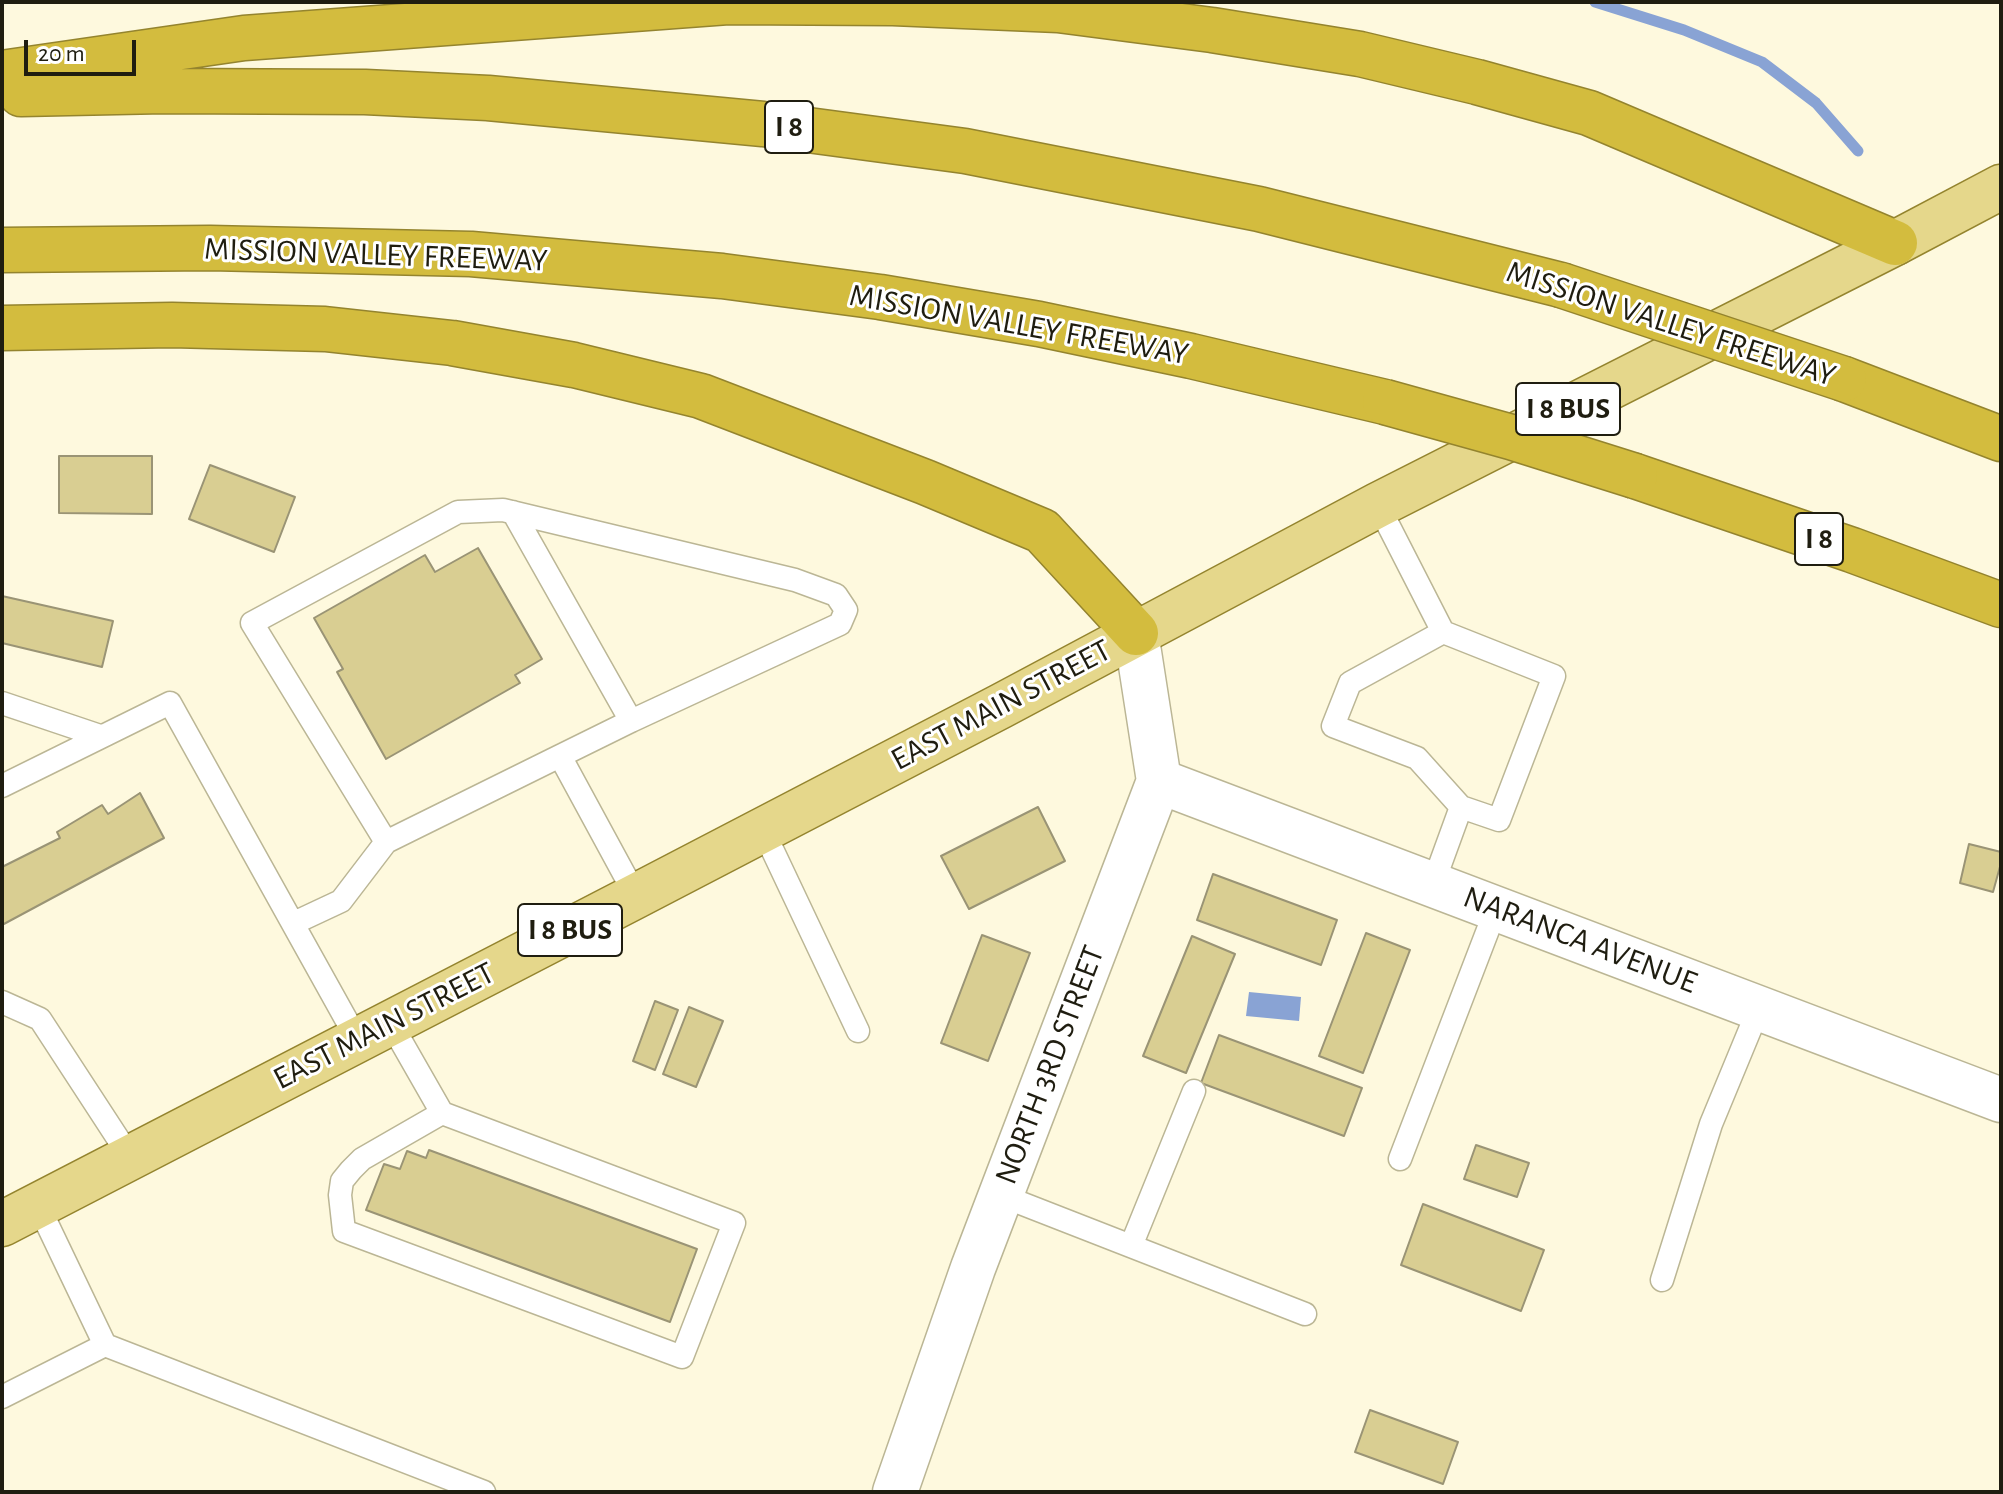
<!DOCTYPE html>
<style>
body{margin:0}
#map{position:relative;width:2003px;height:1494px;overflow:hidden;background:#fef9de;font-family:"Alegreya Sans",sans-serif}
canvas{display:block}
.frame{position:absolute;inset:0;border:4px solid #1f1d10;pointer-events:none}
.scale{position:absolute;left:24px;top:40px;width:112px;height:36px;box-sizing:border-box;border:4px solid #1f1d10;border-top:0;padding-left:10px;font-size:24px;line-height:28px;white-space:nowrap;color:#1f1d10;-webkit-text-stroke:6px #fff;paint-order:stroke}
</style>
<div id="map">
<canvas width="2003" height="1494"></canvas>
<div class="frame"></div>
<div class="scale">20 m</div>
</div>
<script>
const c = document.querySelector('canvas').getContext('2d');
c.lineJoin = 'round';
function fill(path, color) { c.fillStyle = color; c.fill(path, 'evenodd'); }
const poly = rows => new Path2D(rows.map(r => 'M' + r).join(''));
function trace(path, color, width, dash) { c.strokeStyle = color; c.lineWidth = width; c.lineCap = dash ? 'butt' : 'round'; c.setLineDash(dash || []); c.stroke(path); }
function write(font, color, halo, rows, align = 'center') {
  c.font = font + ' "Alegreya Sans",sans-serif'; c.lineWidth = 6; c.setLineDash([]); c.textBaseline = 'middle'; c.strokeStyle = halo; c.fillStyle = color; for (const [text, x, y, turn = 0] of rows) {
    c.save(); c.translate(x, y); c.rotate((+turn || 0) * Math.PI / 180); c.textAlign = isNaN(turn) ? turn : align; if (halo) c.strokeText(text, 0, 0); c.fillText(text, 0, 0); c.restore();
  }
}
fill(poly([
 [1249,992,1301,997,1299,1021,1246,1016]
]), '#89a3d4');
trace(poly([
 [1595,2,1684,30,1762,62,1816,103,1858,151]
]), '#89a3d4', 11);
const building = poly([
 [59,456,152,456,152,514,59,513,59,456],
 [210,465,295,497,274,552,189,519,210,465],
 [478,548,542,659,515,675,520,683,386,759,337,672,343,669,314,618,425,555,435,572,478,548],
 [2,596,113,621,102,667,2,643,2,596],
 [140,793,164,838,2,925,2,867,60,838,57,832,102,805,108,814,140,793],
 [1038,807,1065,861,969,909,941,856,1038,807],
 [1969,844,2001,852,2001,863,1993,892,1960,883,1969,844],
 [1213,874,1337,920,1321,965,1197,920,1213,874],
 [1366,933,1410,950,1363,1073,1319,1056,1366,933],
 [982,935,1030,953,988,1061,941,1043,982,935],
 [1192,936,1235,954,1186,1073,1143,1056,1192,936],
 [655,1001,678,1010,655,1070,633,1061,655,1001],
 [689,1007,723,1021,696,1087,663,1074,689,1007],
 [1219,1035,1362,1088,1344,1136,1201,1083,1219,1035],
 [1476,1145,1529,1163,1517,1197,1464,1179,1476,1145],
 [429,1150,697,1249,670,1322,366,1210,384,1164,400,1169,407,1151,426,1158,429,1150],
 [1423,1204,1544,1250,1521,1311,1401,1265,1423,1204],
 [1370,1410,1458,1442,1443,1484,1355,1452,1370,1410]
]);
fill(building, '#d9ce92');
trace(building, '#9a9475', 2);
const service = poly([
 [1378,505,1443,632,1554,676,1499,820,1461,807,1433,884],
 [513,512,631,721],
 [1443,632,1350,683,1333,726,1417,758,1461,807],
 [2,703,100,736],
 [560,756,386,842,252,623,458,512,503,510,795,580,836,595,846,610,840,624,631,721,560,756,636,896],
 [2,786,170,703,357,1039],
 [763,830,858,1031],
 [294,923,341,901,386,842],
 [2,1002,40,1019,130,1157],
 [390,1022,442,1113,362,1159,351,1170,342,1181,340,1195,344,1231,682,1357,734,1223,442,1113],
 [1400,1159,1496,909],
 [1000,1195,1305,1314],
 [1131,1246,1194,1091],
 [1662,1280,1711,1124,1759,1008],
 [105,1345,484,1492],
 [2,1397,105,1345,38,1205]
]);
const minor = poly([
 [1159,781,2001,1100]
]);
const tertiary = poly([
 [895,1492,973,1268,1159,781,1136,633]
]);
const primary = poly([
 [2,1224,636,896,1001,706,1378,505,1895,243,2001,187]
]);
const motorway = poly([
 [2,73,244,38,728,2,893,3,1058,10,1212,30,1360,54,1477,82,1589,113,1895,243],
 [21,94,164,91,365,92,488,98,763,124,965,151,1259,209,1561,285],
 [2,250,210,248,471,254,722,276,880,297,1039,324,1191,356,1385,402],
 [2,328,172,325,325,329,452,343,574,365,701,396,925,482,1042,531,1136,633],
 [1844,379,2001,439],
 [1635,476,1852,550,2001,605]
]);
trace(service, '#bbb695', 25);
trace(minor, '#bbb695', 47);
trace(tertiary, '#bbb695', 47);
trace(primary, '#94842e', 47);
trace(motorway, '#94842e', 47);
trace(service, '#fff', 22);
trace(minor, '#fff', 44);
trace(tertiary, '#fff', 44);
trace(primary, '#e5d78b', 44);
trace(motorway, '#d3bc3e', 44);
const motorwayBridge = poly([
 [1561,285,1844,379],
 [1385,402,1511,437,1635,476]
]);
trace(motorwayBridge, '#94842e', 47, []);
trace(motorwayBridge, '#d3bc3e', 44);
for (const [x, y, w] of [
 [789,127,48],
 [1568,409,104],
 [1819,539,48],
 [570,930,104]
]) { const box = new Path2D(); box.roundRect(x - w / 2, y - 26, w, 52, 6); c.fillStyle = '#fff'; c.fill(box); trace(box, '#1f1d10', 2); }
write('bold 30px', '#1f1d10', null, [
 ["I 8",789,127],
 ["I 8 BUS",1568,409],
 ["I 8",1819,539],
 ["I 8 BUS",570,930]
]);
write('32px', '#1f1d10', '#fff', [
 ["MISSION VALLEY FREEWAY",376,255,2],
 ["MISSION VALLEY FREEWAY",1671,324,18],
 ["MISSION VALLEY FREEWAY",1019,325,10],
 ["EAST MAIN STREET",1001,705,-28],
 ["NARANCA AVENUE",1580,940,21],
 ["EAST MAIN STREET",384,1026,-27],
 ["NORTH 3RD STREET",1050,1065,-69]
]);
</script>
